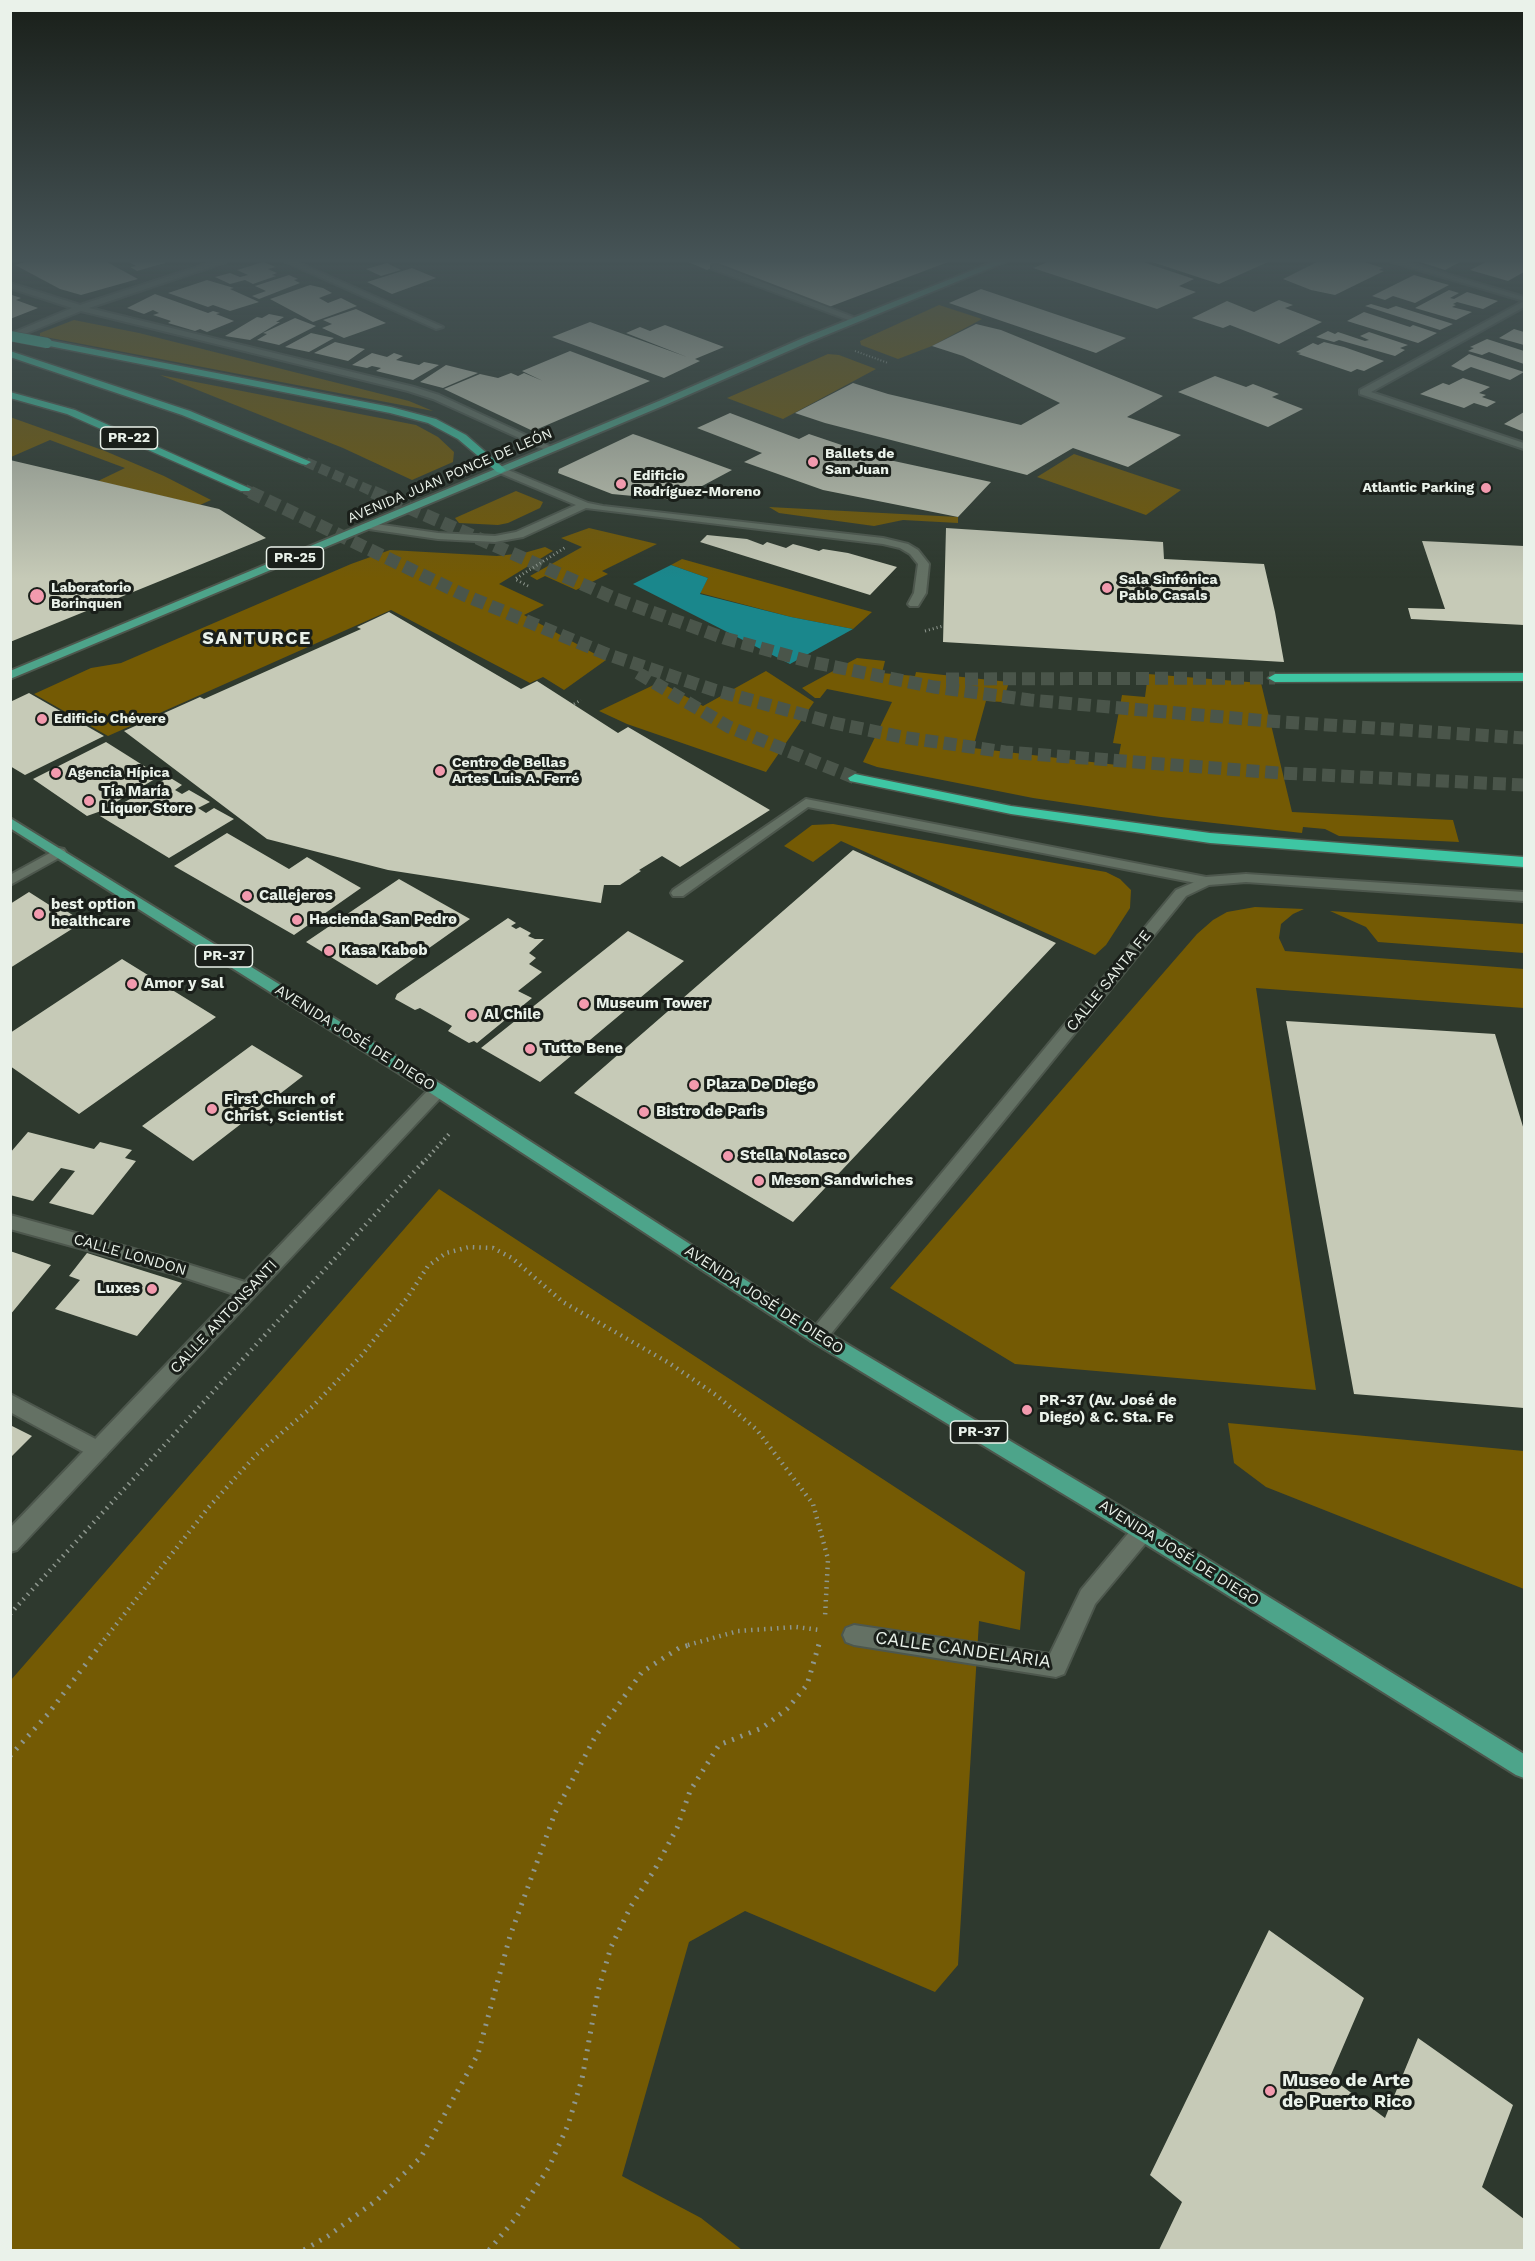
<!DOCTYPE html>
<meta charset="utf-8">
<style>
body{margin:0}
#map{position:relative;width:1535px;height:2261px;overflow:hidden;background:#2e392e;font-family:"Work Sans",sans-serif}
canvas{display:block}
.frame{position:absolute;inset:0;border:12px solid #eaf2ea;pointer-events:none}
</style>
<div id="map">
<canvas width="1535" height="2261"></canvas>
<div class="frame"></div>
</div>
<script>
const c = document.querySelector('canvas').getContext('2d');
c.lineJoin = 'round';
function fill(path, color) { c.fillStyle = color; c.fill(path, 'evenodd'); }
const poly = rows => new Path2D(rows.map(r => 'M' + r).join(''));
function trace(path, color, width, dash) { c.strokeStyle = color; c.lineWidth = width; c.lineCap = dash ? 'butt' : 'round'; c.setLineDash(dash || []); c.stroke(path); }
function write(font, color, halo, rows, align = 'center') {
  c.font = font + ' "Work Sans",sans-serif'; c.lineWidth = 6; c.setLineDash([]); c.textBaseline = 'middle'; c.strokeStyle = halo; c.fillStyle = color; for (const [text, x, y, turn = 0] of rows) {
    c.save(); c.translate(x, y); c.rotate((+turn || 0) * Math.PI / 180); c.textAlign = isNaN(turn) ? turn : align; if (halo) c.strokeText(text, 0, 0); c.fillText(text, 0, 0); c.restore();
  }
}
fill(poly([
 [939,305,982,319,932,346,898,359,861,345,860,341],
 [74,320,139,333,409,401,433,411,40,336,40,333],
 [828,354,839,355,876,369,783,419,727,398],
 [160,375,416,425,438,437,454,452,453,462,412,480,343,448],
 [10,417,105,451,164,476,211,500,200,505,98,481,125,468,50,440,11,457],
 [1074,454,1181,490,1146,515,1037,477],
 [516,491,543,502,540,508,508,523,498,525,459,523,455,518],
 [769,507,958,517,958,523,903,520,874,526,779,513],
 [589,528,657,544,602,571,608,574,576,590,545,576,537,580,530,576,582,547,561,538],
 [545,547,553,551,499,584,544,605,524,615,606,660,564,690,543,677,530,683,391,610,108,736,34,694,91,668,121,663,351,564,390,550,497,556,524,553],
 [682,559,872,612,853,629,791,617,700,593,708,578,671,565],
 [857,658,885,661,882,673,915,676,916,672,1009,682,1003,702,986,701,973,748,1117,765,1121,744,1113,743,1122,695,1145,697,1148,674,1261,683,1292,812,1453,820,1459,842,1339,836,1325,829,1303,827,1302,833,1161,817,1033,798,877,767,863,762,892,702,827,689,820,698,815,698,802,688],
 [766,671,814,702,766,772,627,724,599,711,660,682,703,706],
 [833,824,1106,872,1120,879,1131,890,1130,908,1106,945,1095,955,841,841,813,862,784,846,812,825],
 [1255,907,1304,909,1293,914,1281,924,1279,938,1285,951,1524,969,1524,1008,1256,988,1316,1390,1015,1364,890,1288,1197,934,1213,920,1227,912],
 [1330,911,1524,924,1524,953,1378,942,1366,927],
 [439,1189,1025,1572,1020,1630,979,1621,958,1965,935,1992,745,1911,689,1942,622,2176,701,2218,742,2250,11,2250,11,1680],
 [1228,1423,1524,1451,1524,1589,1266,1487,1234,1463]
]), '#745a04');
fill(poly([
 [671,565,708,578,700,594,791,617,853,629,790,664,633,584]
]), '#1a878c');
fill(poly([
 [25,262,107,262,138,279,81,295,60,289,15,265],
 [129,262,165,262,165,263,137,271,130,267,136,266],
 [263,262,276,267,268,269,277,273,272,275,276,276,253,284,245,280,230,284,215,277,230,273,240,277,248,275,237,270],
 [688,262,948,262,829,307,720,265,707,270],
 [1048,262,1143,262,1194,279,1179,286,1196,292,1157,309,1033,268],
 [1152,262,1268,262,1219,284],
 [1317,262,1364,262,1383,268,1379,270,1384,271,1335,295,1311,290,1283,279],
 [1420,262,1460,262,1445,270],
 [1486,262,1524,262,1524,272,1508,281,1470,270],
 [387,263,401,270,381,276,366,269],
 [412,268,436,278,392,294,367,282],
 [289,275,298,279,294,280,300,283,259,299,252,296,266,291,255,286],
 [1414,275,1449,285,1415,303,1393,296,1385,300,1372,296],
 [207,280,234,288,230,289,259,302,230,311,213,305,208,307,168,293],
 [310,285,323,288,332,293,319,298,328,303,341,298,357,306,313,322,270,299],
 [981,289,1126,338,1096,353,949,303],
 [1449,290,1459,293,1450,298,1454,299,1467,292,1498,301,1483,309,1457,302,1453,304,1456,305,1452,307,1472,312,1456,320,1415,308],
 [155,294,208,313,213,311,220,313,216,314,234,321,207,332,200,329,195,331,168,323,171,321,153,315,159,313,153,310,144,314,127,308],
 [12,295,21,298,16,300,38,308,10,319],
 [1279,300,1293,305,1285,308,1322,322,1279,344,1230,325,1223,328,1192,318,1227,301,1254,312],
 [1371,304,1388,309,1396,306,1453,324,1440,330,1365,306],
 [356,309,386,323,344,338,322,328,332,324,323,320],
 [1364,312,1410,327,1413,325,1437,333,1418,343,1347,321],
 [269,314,284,317,276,322,280,322,250,340,225,336,257,317,262,318],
 [295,318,316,326,279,345,257,340,267,334,263,333],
 [590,322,687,357,626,333,640,327,650,331,665,325,724,347,695,359,700,361,664,378,552,337],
 [976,324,1001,330,1163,396,1127,417,1181,435,1128,467,1073,448,1027,475,825,423,795,413,853,383,888,394,1021,425,1060,403,963,356,932,346],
 [1514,329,1524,332,1524,345,1499,338],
 [1328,331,1335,334,1338,332,1365,341,1369,340,1360,336,1369,332,1408,345,1400,348,1405,350,1395,356,1339,340,1334,342,1316,337],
 [311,333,334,338,309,352,285,347],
 [1487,339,1524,351,1524,364,1489,352,1482,355,1468,351,1474,348,1470,347],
 [335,342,365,349,348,361,314,353],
 [1324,342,1344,347,1384,361,1364,371,1357,369,1351,372,1298,354,1301,353,1296,352,1313,343,1318,345],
 [570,351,650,381,533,431,444,389,480,374,498,378,511,373,518,376,524,373,543,381,522,371],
 [372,353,387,357,394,353,403,356,396,360,419,365,424,362,439,365,413,380,376,371,381,368,372,366,367,368,352,365],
 [1469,354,1524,372,1510,380,1471,367,1463,371,1451,366],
 [446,365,478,373,443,388,420,382],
 [1215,376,1246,387,1253,384,1279,394,1272,397,1303,409,1268,427,1178,392],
 [1463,378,1490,387,1479,393,1486,395,1482,397,1496,402,1487,407,1474,403,1464,408,1420,394,1443,383,1449,385],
 [1524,412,1524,432,1504,424],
 [730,413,799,439,809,434,880,458,991,482,958,517,823,490,744,462,762,453,697,428],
 [633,434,639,436,732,470,676,500,612,494,558,473,559,469],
 [10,460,219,509,266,538,10,642],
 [946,528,1163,542,1164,559,1264,564,1275,612,1284,662,943,642],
 [707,535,747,539,763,545,767,542,786,548,793,544,819,551,823,549,848,553,897,567,870,595,700,542],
 [1422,541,1524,546,1524,625,1411,619,1408,608,1445,609],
 [389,612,521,689,537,681,618,733,628,727,770,810,680,867,662,856,639,870,641,871,620,885,604,885,601,903,388,870,267,839,124,731,200,697,204,699,361,629,357,627],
 [29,693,104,736,25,775,10,766,10,702],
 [106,742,160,776,101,811,87,816,33,779],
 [169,777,182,785,175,790,182,794,189,790,210,802,198,808,206,813,214,808,234,819,169,858,100,816],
 [227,833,289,869,307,857,361,888,294,935,174,866],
 [853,850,1056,943,793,1222,574,1093],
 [399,879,470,919,377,985,306,942],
 [29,892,51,906,56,904,83,922,10,968,10,904],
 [508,918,516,923,511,926,516,929,520,927,531,933,528,936,535,939,544,939,529,953,536,958,529,964,542,972,518,991,532,998,477,1043,474,1041,469,1043,448,1031,452,1026,420,1008,415,1010,395,999,397,994],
 [628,931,684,961,540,1082,481,1048],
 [122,959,216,1017,79,1114,10,1066,10,1033],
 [1286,1021,1495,1034,1524,1130,1524,1408,1354,1394],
 [252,1045,303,1076,193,1161,142,1126],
 [28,1132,94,1149,100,1142,132,1150,125,1158,136,1161,93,1215,49,1203,75,1171,61,1168,33,1201,10,1195,10,1153],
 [10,1251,51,1265,10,1315],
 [87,1253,182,1283,137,1336,55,1309,80,1280,69,1276],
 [10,1425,32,1436,10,1458],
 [1269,1930,1364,1998,1330,2077,1385,2118,1418,2038,1513,2105,1482,2187,1524,2219,1524,2250,1159,2250,1182,2202,1150,2175]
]), '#c6cab7');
trace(poly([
 [306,462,376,493],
 [245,489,253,493]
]), '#4a554a', 10, [10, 5]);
trace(poly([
 [250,492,464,595,609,655,714,690,834,723,902,737,1005,752,1280,773,1524,785],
 [373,492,616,599,724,638,811,662,934,687,1030,700,1268,721,1524,738],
 [638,673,729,727,855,778],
 [946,679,1275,678]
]), '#4a554a', 13, [13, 6]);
const service = poly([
 [712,265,718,265,861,320,854,322,712,269,712,265],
 [501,467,588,503,603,506,883,538,908,544,918,550,929,564,926,593,918,606,910,606,908,604,914,593,918,564,910,554,900,548,883,544,586,508,523,537,495,542,438,539,369,529,364,526,369,523,438,533,495,536,516,532,576,505,497,472,497,468,501,467],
 [806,799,1206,877,1213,881,1206,885,808,807,683,896,673,896,671,893,673,890,806,799],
 [59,848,64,849,66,852,64,855,10,885,10,875,59,848],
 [10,1394,105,1444,108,1450,105,1456,98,1459,91,1456,10,1412,10,1394]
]);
const minor = poly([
 [213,262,226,262,89,308,414,387,439,395,556,449,548,451,433,399,408,391,81,311,10,340,10,334,72,308,10,288,10,283,80,305,213,262],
 [286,262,297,262,443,327,436,329,286,262],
 [1392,262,1406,262,1524,297,1524,307,1371,392,1524,443,1524,449,1360,394,1360,390,1524,301,1392,262],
 [1246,874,1524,892,1524,901,1246,882,1209,885,1186,896,825,1341,818,1344,811,1341,809,1336,811,1331,1176,890,1206,877,1246,874],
 [438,1084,444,1086,446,1090,444,1094,17,1550,10,1552,10,1528,234,1294,174,1274,10,1229,10,1215,174,1260,245,1282,432,1086,438,1084],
 [1143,1522,1150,1524,1153,1531,1150,1538,1095,1604,1064,1674,1056,1677,854,1645,846,1642,843,1635,846,1628,854,1625,1050,1654,1081,1590,1136,1524,1143,1522]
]);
const primary = poly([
 [993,262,1005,262,809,342,665,405,10,679,10,671,659,401,803,338,993,262],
 [10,818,444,1086,825,1331,1150,1524,1524,1754,1524,1778,1516,1775,1136,1538,811,1341,432,1094,10,828,10,818]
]);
const motorway = poly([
 [47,340,391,407,436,419,466,435,506,470,501,473,497,472,458,439,428,423,390,413,44,345,42,343,47,340],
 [10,351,190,411,311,462,306,465,302,464,182,415,10,357,10,351],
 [10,392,75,410,251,489,249,491,241,491,67,414,10,398,10,392],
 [1524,673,1524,681,1275,682,1268,678,1275,674,1524,673],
 [855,774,1011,806,1210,833,1524,857,1524,867,1210,843,1011,814,850,781,848,778,855,774]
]);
trace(service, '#4d574d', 4);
trace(minor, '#4d574d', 4);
trace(primary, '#4d574d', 4);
trace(motorway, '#4d574d', 3);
trace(poly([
 [855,351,888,363]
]), '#8e978e', 2, [1, 2]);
trace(poly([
 [528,586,515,579,566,547],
 [925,631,943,626],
 [574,704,581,700]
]), '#8e978e', 3, [1, 3]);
trace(poly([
 [422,1164,449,1134]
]), '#8e978e', 4, [1.5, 4]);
trace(poly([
 [10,1614,423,1162],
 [100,1645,208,1508,256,1455,313,1406,362,1355,407,1298,428,1266,446,1253,469,1247,493,1248,512,1258,563,1302,669,1363,716,1395,757,1430,813,1504,828,1559,825,1617],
 [688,1645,738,1631,796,1627,820,1630]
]), '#8e978e', 4.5, [1.5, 5]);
trace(poly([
 [10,1756,48,1714,101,1644],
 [304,2250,328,2236,377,2200,421,2157,478,2054,510,1936,555,1813,595,1737,642,1672,679,1648,693,1644],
 [489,2250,515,2219,549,2167,568,2125,582,2079,598,1991,611,1947,631,1906,655,1869,677,1828,690,1791,719,1745,762,1728,787,1709,807,1685,819,1644]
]), '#8e978e', 5, [2, 7]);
fill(service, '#647164');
fill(minor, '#647164');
fill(primary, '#4da48a');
fill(motorway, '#3ec6a3');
const motorwayBridge = poly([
 [10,336,47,343]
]);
trace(motorwayBridge, '#4d574d', 11, []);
trace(motorwayBridge, '#3ec6a3', 10);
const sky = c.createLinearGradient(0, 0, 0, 579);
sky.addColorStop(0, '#191f19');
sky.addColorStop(0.45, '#465457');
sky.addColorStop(1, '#46545700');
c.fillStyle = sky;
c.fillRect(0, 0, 1535, 579);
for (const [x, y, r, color] of [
 [813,462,6,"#f29aae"],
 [621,484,6,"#f29aae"],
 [1486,488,6,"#f29aae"],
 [1107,588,6,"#f29aae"],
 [37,596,8,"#f29aae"],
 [42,719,6,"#f29aae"],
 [440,771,6,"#f29aae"],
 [56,773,6,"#f29aae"],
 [89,801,6,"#f29aae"],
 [247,896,6,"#f29aae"],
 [39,914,6,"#f29aae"],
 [297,920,6,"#f29aae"],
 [329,951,6,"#f29aae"],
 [132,984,6,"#f29aae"],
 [584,1004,6,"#f29aae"],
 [472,1015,6,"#f29aae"],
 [530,1049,6,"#f29aae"],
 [694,1085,6,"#f29aae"],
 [212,1109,6,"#f29aae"],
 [644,1112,6,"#f29aae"],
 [728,1156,6,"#f29aae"],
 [759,1181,6,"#f29aae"],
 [152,1289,6,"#f29aae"],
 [1027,1410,6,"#f29aae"],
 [1270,2091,6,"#f29aae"]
]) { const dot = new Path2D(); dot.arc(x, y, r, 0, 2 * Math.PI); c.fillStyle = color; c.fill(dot); trace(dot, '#1a1f1a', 2); }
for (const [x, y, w] of [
 [129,438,57],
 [295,558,57],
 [224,956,57],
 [979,1432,57]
]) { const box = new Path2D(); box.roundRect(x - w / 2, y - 11, w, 22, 4.5); c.fillStyle = '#1a1f1a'; c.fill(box); trace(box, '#eaf2ea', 1.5); }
write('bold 14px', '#eaf2ea', null, [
 ["PR-22",129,438],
 ["PR-25",295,558],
 ["PR-37",224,956],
 ["PR-37",979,1432]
]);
write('bold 14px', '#eaf2ea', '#1a1f1a', [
 ["Ballets de",825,454],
 ["San Juan",825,470],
 ["Edificio",633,476],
 ["Rodríguez-Moreno",633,492],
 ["Atlantic Parking",1474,488,"right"],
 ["Sala Sinfónica",1119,580],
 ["Pablo Casals",1119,596],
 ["Laboratorio",51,588],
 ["Borinquen",51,604],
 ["Edificio Chévere",54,719],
 ["Centro de Bellas",452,763],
 ["Artes Luis A. Ferré",452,779],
 ["Agencia Hípica",68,773]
], 'left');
write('14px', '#eaf2ea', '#1a1f1a', [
 ["AVENIDA JUAN PONCE DE LEÓN",450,476,-23]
]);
write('bold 15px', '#eaf2ea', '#1a1f1a', [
 ["Tía María",101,792],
 ["Liquor Store",101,809],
 ["Callejeros",259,896],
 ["best option",51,905],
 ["healthcare",51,922],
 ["Hacienda San Pedro",309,920],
 ["Kasa Kabob",341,951],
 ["Amor y Sal",144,984],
 ["Museum Tower",596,1004],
 ["Al Chile",484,1015],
 ["Tutto Bene",542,1049],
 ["Plaza De Diego",706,1085],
 ["First Church of",224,1100],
 ["Christ, Scientist",224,1117],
 ["Bistro de Paris",656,1112],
 ["Stella Nolasco",740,1156],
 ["Meson Sandwiches",771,1181],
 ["Luxes",140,1289,"right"],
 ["PR-37 (Av. José de",1039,1401],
 ["Diego) & C. Sta. Fe",1039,1418]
], 'left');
write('15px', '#eaf2ea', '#1a1f1a', [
 ["CALLE SANTA FE",1109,981,-51],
 ["AVENIDA JOSÉ DE DIEGO",355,1038,32],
 ["CALLE LONDON",130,1255,16],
 ["AVENIDA JOSÉ DE DIEGO",764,1300,33],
 ["CALLE ANTONSANTI",224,1317,-47],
 ["AVENIDA JOSÉ DE DIEGO",1179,1553,32]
]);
c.letterSpacing = '1.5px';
write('bold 18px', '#eaf2ea', '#1a1f1a', [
 ["SANTURCE",257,639]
]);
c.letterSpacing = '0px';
write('18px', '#eaf2ea', '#1a1f1a', [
 ["CALLE CANDELARIA",963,1650,8]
]);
write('bold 18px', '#eaf2ea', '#1a1f1a', [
 ["Museo de Arte",1282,2081],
 ["de Puerto Rico",1282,2102]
], 'left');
</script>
